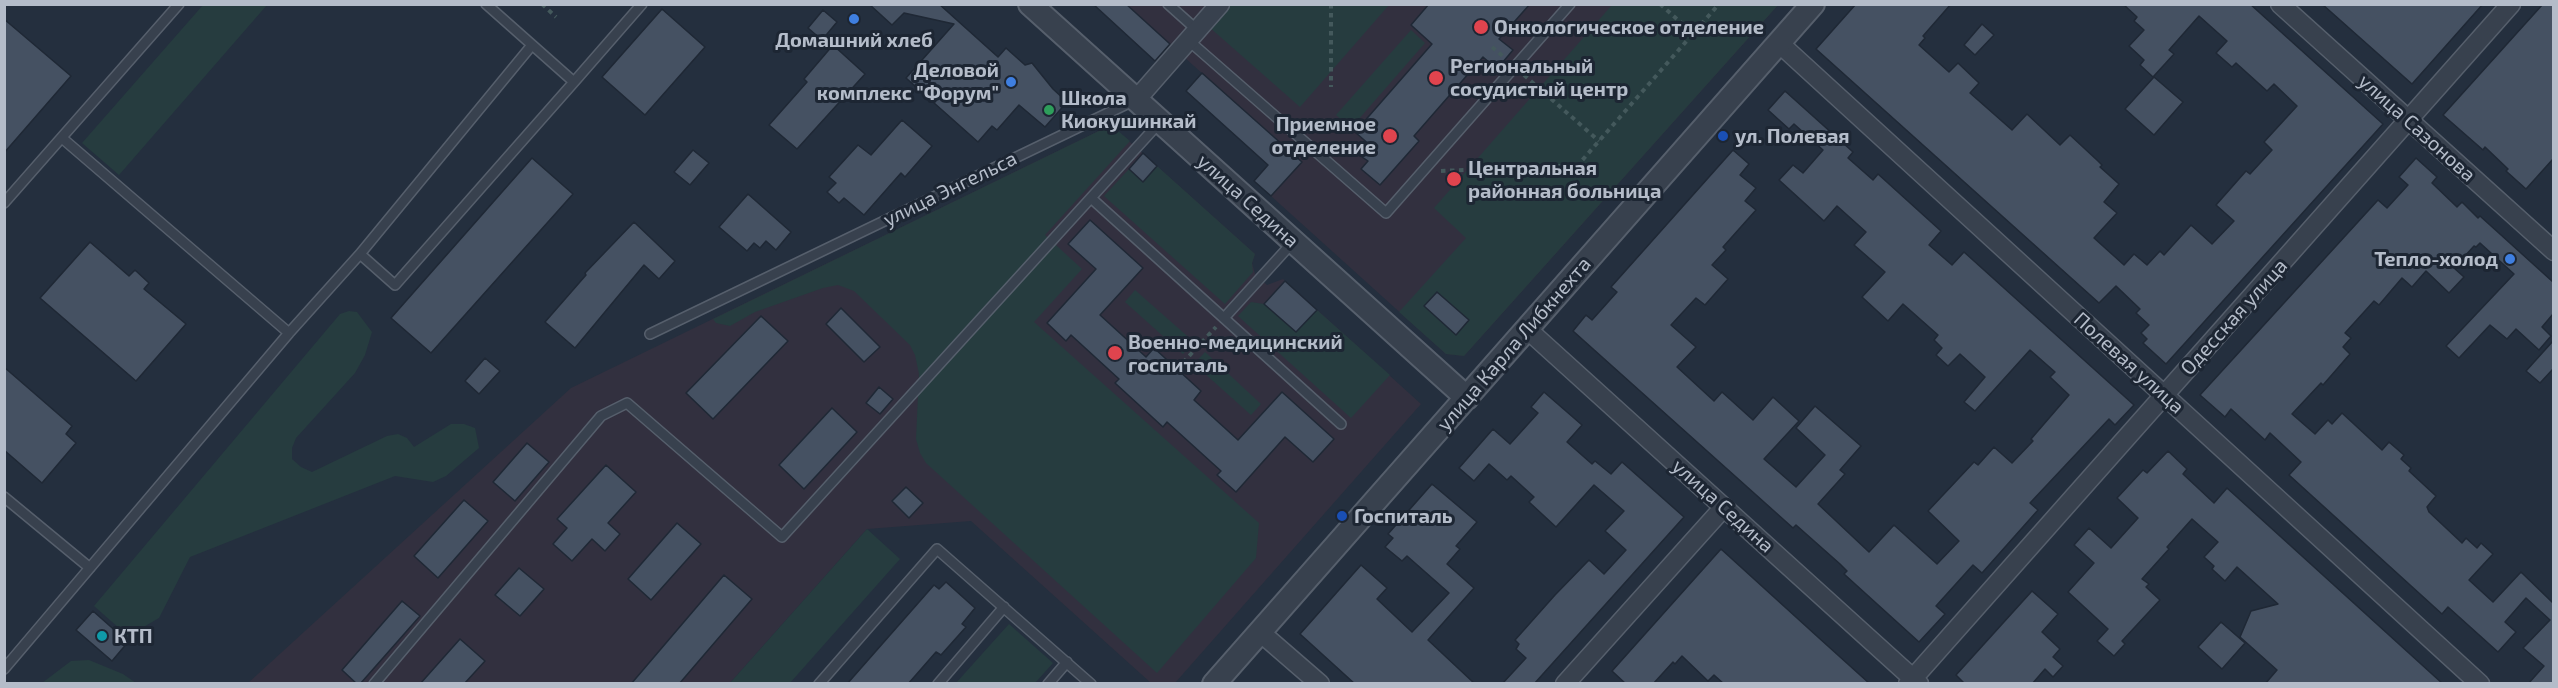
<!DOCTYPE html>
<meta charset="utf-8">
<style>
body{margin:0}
#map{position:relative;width:2558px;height:688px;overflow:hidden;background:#242f3e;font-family:"Exo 2",sans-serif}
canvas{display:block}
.frame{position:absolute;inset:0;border:6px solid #b4bcc9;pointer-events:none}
</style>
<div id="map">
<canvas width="2558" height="688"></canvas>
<div class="frame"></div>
</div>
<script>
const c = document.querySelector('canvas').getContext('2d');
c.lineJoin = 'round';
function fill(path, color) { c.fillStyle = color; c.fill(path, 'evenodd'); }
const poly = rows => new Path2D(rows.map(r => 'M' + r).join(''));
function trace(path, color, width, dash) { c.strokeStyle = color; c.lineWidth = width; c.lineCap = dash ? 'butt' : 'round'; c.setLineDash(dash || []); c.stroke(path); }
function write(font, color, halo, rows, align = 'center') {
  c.font = font + ' "Exo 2",sans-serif'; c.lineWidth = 6; c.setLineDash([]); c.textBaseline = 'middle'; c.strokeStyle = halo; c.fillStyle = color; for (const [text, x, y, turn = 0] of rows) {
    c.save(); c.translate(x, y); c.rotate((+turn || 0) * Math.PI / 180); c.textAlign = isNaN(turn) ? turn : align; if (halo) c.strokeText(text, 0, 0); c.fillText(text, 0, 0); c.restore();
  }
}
fill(poly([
 [1126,5,1778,5,1464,356,1446,354,1271,196,1301,162],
 [1111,125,1255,254,1252,263,1255,274,1267,285,1283,279,1421,404,1175,683,1151,683,971,521,867,529,730,683,247,684,571,388]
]), '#32303f');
fill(poly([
 [203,5,267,5,119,175,82,143],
 [1227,5,1389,5,1300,107,1208,26],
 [1612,5,1778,5,1464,356,1446,354,1399,312,1466,238,1434,208],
 [1411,30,1425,43,1351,128,1336,115],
 [1111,125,1130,141,1045,235,1082,269,1034,322,1259,523,1256,558,1157,673,926,463,920,453,916,439,919,374,915,355,910,345,854,291,838,285,823,288,755,312,730,326,716,323,713,319],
 [1157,166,1255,254,1252,263,1253,272,1225,304,1104,196,1129,169,1143,182],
 [1135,290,1194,342,1183,354,1125,302],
 [1251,302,1264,304,1296,332,1317,310,1390,375,1351,418,1238,316],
 [349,311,357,312,372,332,365,355,355,373,296,438,292,448,292,459,301,467,312,472,387,436,398,434,407,438,414,447,451,424,464,424,475,428,479,448,446,476,433,482,395,476,190,557,159,618,128,636,94,606,340,314],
 [1205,352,1261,404,1251,415,1194,364],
 [867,529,900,559,790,683,730,683],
 [1009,624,1053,663,1035,683,956,683],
 [89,660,123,674,136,683,42,683,71,661]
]), '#263c3f');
const building = poly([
 [869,4,939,4,998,57,1006,48,1025,65,1032,63,1053,89,1067,102,1045,127,1019,105,997,130,992,126,978,142,906,78,954,24,904,13,892,25,869,4],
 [1093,4,1126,4,1170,44,1155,61,1093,4],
 [1429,4,1530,4,1499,39,1513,50,1497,69,1483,57,1414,136,1419,141,1380,185,1361,169,1368,161,1362,157,1371,146,1355,132,1432,44,1411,25,1429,4],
 [1856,4,1951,4,1923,36,1925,38,1919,45,1949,72,1958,63,1979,83,1970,93,2012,130,2027,114,2060,145,2070,135,2098,161,2102,165,2100,167,2119,184,2104,202,2117,213,2094,238,2124,265,2134,254,2147,265,2160,251,2164,255,2191,225,2212,244,2234,221,2216,205,2246,171,2250,174,2272,150,2264,142,2297,106,2274,84,2267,91,2236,63,2232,67,2216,53,2227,41,2199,16,2169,50,2174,54,2153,77,2140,65,2144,60,2129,46,2144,30,2134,21,2137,17,2123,4,2250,4,2383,124,2166,364,2143,343,2147,339,2141,333,2149,325,2136,313,2140,309,2116,286,2099,303,1816,49,1856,4],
 [2322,4,2483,4,2412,84,2322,4],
 [2543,4,2553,4,2553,159,2526,189,2506,171,2508,169,2485,147,2483,150,2443,115,2543,4],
 [662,9,705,47,645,115,602,77,662,9],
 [823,10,837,22,822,40,808,28,823,10],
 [4,19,71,76,4,153,4,19],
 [1982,24,1994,35,1975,55,1964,45,1982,24],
 [833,45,865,74,797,149,769,125,807,82,804,79,833,45],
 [1202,73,1302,162,1271,196,1254,181,1268,165,1186,91,1202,73],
 [2154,77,2183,102,2154,135,2125,109,2154,77],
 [1785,91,1853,152,1848,158,1873,180,1878,174,1941,231,1929,245,1952,265,1964,252,2134,405,2115,425,2109,419,2030,503,2038,510,1982,573,1973,565,1936,606,1945,614,1919,642,1844,574,1847,571,1840,564,1796,525,1793,528,1573,331,1586,315,1592,320,1617,292,1611,287,1733,150,1749,164,1740,175,1756,188,1745,201,1756,210,1723,247,1726,250,1712,265,1728,279,1705,305,1696,298,1671,325,1696,347,1677,367,1714,401,1722,392,1753,420,1773,397,1799,421,1764,459,1796,487,1825,455,1796,428,1815,406,1861,446,1840,470,1845,474,1818,504,1869,552,1894,525,1937,564,1959,541,1928,511,1974,462,1978,465,1994,447,2012,463,2033,441,2031,439,2069,395,2050,377,2055,372,2030,350,1975,411,1964,402,1985,377,1960,354,1948,366,1936,355,1942,348,1934,340,1938,335,1903,304,1888,321,1862,297,1885,272,1854,245,1866,232,1837,206,1824,221,1779,180,1793,165,1803,173,1823,150,1794,124,1789,129,1768,110,1785,91],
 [902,120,932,146,905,177,901,173,864,215,844,198,839,203,827,192,836,183,829,177,858,145,871,155,902,120],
 [693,150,709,163,690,185,674,172,693,150],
 [1143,153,1157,166,1143,182,1129,169,1143,153],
 [532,158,573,194,431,353,391,318,532,158],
 [2416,158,2437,177,2432,183,2457,207,2462,202,2478,218,2480,216,2553,282,2553,314,2542,327,2551,336,2539,350,2516,329,2507,339,2490,325,2459,358,2446,346,2514,274,2480,243,2476,247,2474,246,2454,268,2464,277,2449,293,2426,271,2412,287,2402,278,2379,305,2374,301,2345,333,2351,338,2343,347,2350,354,2323,385,2321,383,2292,414,2315,434,2328,420,2332,424,2342,413,2382,450,2389,442,2404,455,2401,459,2411,468,2409,471,2436,496,2427,507,2429,512,2462,543,2466,538,2477,548,2481,543,2493,554,2469,580,2493,602,2521,572,2553,603,2553,684,2528,684,2544,666,2523,648,2550,620,2526,598,2505,622,2516,632,2498,652,2448,607,2442,614,2289,475,2301,462,2270,433,2265,440,2231,409,2225,417,2200,395,2378,200,2387,208,2408,185,2399,177,2416,158],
 [748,194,791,232,776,250,766,241,760,248,754,243,747,251,719,227,748,194],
 [1090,220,1143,268,1100,315,1146,357,1154,348,1201,391,1194,400,1238,440,1282,392,1334,439,1313,462,1285,437,1236,492,1217,475,1221,471,1167,422,1163,427,1115,383,1119,379,1071,335,1066,341,1047,323,1096,269,1068,244,1090,220],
 [634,222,675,261,659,279,644,265,575,348,545,322,586,275,585,273,634,222],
 [90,242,129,276,135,270,149,283,144,289,186,324,136,381,40,298,90,242],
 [1285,281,1317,310,1296,332,1264,304,1285,281],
 [1437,292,1469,320,1456,335,1424,306,1437,292],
 [841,308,880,347,864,362,826,324,841,308],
 [761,316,788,341,713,419,686,393,761,316],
 [2553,341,2553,369,2540,383,2526,371,2553,341],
 [485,358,500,371,479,394,465,381,485,358],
 [4,367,72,426,66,434,76,443,42,483,4,450,4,367],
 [879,387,893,399,880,414,866,403,879,387],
 [1544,392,1582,425,1567,442,1592,464,1595,461,1611,474,1622,462,1684,517,1534,684,1502,684,1526,658,1516,649,1519,644,1515,640,1555,595,1589,560,1604,574,1626,550,1605,531,1624,511,1594,485,1556,527,1529,502,1534,497,1511,476,1507,480,1489,464,1474,481,1459,468,1493,429,1510,444,1538,413,1531,407,1544,392],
 [832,408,857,432,804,489,779,465,832,408],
 [527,443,549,462,515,501,493,482,527,443],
 [2168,451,2187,469,2183,474,2214,503,2227,488,2443,684,2265,684,2277,670,2240,637,2251,611,2278,604,2237,567,2225,581,2212,569,2214,566,2204,557,2218,542,2192,519,2167,547,2169,549,2142,579,2149,584,2146,587,2160,600,2122,641,2125,644,2114,656,2097,641,2108,629,2068,592,2094,563,2074,545,2089,528,2111,548,2138,518,2117,498,2143,470,2147,473,2168,451],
 [606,465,636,492,608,523,620,534,605,551,592,539,572,561,553,544,567,528,557,519,606,465],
 [1432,484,1477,522,1456,546,1460,549,1447,564,1474,588,1428,640,1475,684,1355,684,1300,634,1361,565,1387,588,1377,599,1412,632,1449,593,1407,556,1402,561,1385,547,1393,538,1388,534,1432,484],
 [906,487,923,503,909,518,892,501,906,487],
 [464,500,488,521,438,578,414,556,464,500],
 [677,523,701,544,651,600,628,579,677,523],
 [1721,549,1819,638,1870,684,1724,684,1714,675,1708,681,1682,656,1675,664,1673,662,1653,684,1626,684,1612,671,1721,549],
 [519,568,544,589,520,616,495,595,519,568],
 [724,575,752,599,679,684,631,684,724,575],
 [946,582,975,608,962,624,966,627,941,655,936,652,908,684,847,684,934,585,939,589,946,582],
 [2032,591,2058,614,2042,632,2060,649,2053,657,2063,666,2053,677,2045,669,2032,684,1965,684,1956,675,2032,591],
 [402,601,420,616,360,684,357,684,342,670,402,601],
 [93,611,128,642,112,661,76,630,93,611],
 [2221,622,2245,643,2222,669,2198,647,2221,622],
 [460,639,485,661,464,684,420,684,460,639]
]);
fill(building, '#455162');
trace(building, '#1f2835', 1.5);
const service = poly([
 [1168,4,1197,30],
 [1188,40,1386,213,1570,4],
 [574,82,642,4],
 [62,138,289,333],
 [1091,198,1341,424],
 [4,203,179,4],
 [360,254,532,45],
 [1224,318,1293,242],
 [650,334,1135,100],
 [4,497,90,568],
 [4,669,289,333,360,254,395,285,574,82,486,4],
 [374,684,601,416,627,403,782,537,1160,122],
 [819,684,937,549,1091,684],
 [938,684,1004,607],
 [1048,684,1067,662]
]);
const minor = poly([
 [2280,4,2554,251],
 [1779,43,2480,684],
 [1136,100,1220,4],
 [1527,329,1919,684],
 [1260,632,1320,684],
 [1565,684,1724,507],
 [1908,684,2511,4]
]);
const tertiary = poly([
 [1030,4,1467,398],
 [1214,684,1813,4]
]);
trace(service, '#565f6c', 12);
trace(minor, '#565f6c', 21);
trace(tertiary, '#565f6c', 26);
trace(poly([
 [542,4,556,17],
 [1331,4,1331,87],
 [1660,4,1694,34],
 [1492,47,1505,58],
 [1524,75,1599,141],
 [1441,171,1578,165,1719,4],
 [1177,369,1216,327]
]), '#44595c', 4, [4.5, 4.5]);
trace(service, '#38414e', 9);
trace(minor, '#38414e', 18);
trace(tertiary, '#38414e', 22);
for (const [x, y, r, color] of [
 [854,19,6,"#3f7fe0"],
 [1481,27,8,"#e0444e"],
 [1436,78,8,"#e0444e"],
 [1011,82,6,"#3f7fe0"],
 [1049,110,6,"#2e9e5b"],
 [1390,136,8,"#e0444e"],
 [1723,136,6,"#1a4fb4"],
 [1454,179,8,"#e0444e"],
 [2510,259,6,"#3f7fe0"],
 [1115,353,8,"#e0444e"],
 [1342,516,6,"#1a4fb4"],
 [102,636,6,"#0f9aa8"]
]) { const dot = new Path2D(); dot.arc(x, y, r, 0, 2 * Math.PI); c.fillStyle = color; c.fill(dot); trace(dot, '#1d2633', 2); }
write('bold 20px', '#b4bcc9', '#1d2633', [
 ["Онкологическое отделение",1494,27],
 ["Домашний хлеб",854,40,"center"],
 ["Региональный",1450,66],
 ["сосудистый центр",1450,89],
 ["Деловой",999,70,"right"],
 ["комплекс \"Форум\"",999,93,"right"],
 ["Школа",1061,98],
 ["Киокушинкай",1061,121],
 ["Приемное",1376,124,"right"],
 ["отделение",1376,147,"right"],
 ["ул. Полевая",1735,136],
 ["Центральная",1468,168],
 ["районная больница",1468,191],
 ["Тепло-холод",2498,259,"right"],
 ["Военно-медицинский",1128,342],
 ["госпиталь",1128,365],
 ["Госпиталь",1354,516],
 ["КТП",114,636]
], 'left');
write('20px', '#b4bcc9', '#1d2633', [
 ["улица Сазонова",2417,128,42],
 ["улица Энгельса",950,189,-26],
 ["улица Седина",1248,201,42],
 ["Одесская улица",2234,317,-48],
 ["улица Карла Либкнехта",1514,344,-49],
 ["Полевая улица",2129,363,42],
 ["улица Седина",1723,506,42]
]);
</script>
